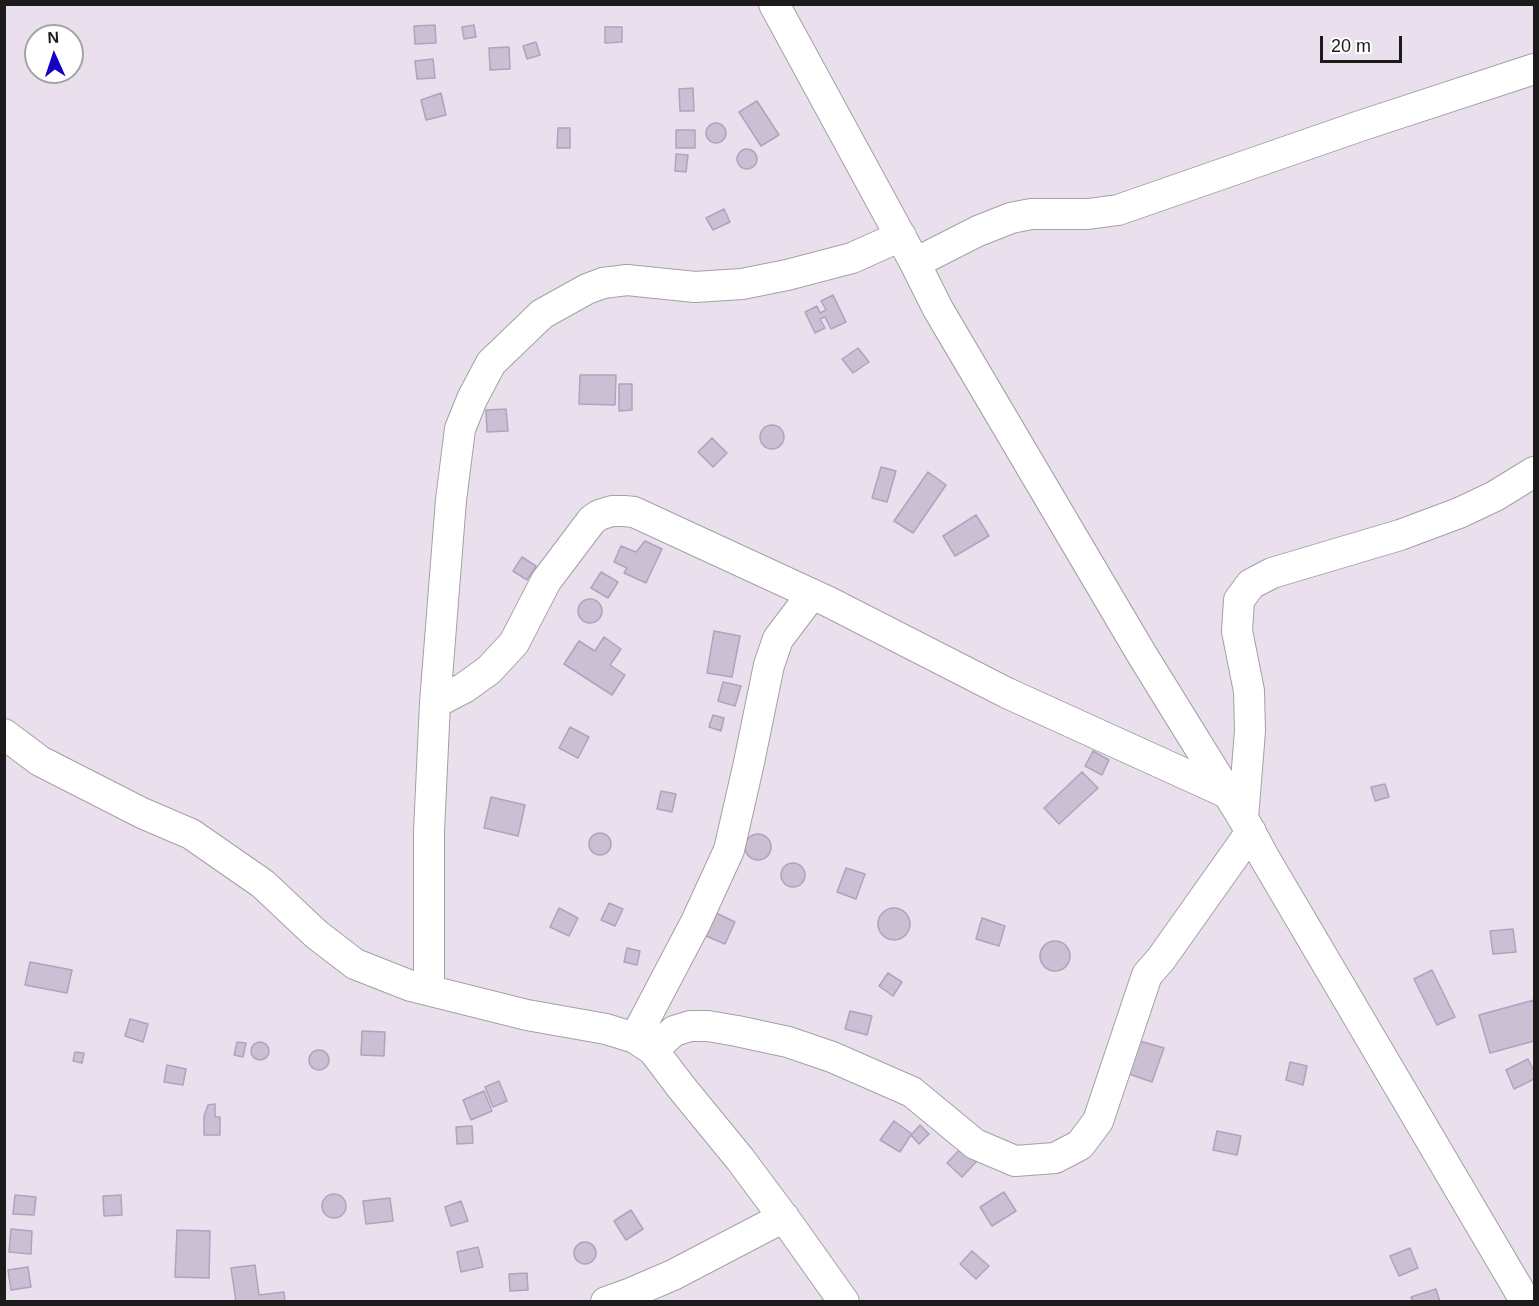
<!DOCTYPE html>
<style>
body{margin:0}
#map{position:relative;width:1539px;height:1306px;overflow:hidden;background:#eadfed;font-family:Arial,sans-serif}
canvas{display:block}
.frame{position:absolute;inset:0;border:6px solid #1b1b1b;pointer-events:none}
.north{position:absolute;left:24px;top:24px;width:60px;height:60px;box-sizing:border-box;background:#fff;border:2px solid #a4a4a4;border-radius:50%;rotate:357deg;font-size:16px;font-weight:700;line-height:24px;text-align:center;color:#1b1b1b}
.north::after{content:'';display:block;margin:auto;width:21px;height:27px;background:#1500c5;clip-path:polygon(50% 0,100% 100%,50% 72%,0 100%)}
.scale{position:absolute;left:1320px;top:36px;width:82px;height:27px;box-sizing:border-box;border:3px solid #1b1b1b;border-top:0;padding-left:8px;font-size:18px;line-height:21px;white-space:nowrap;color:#1b1b1b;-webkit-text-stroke:4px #fff;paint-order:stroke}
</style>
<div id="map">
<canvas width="1539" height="1306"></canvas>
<div class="frame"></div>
<div class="north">N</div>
<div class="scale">20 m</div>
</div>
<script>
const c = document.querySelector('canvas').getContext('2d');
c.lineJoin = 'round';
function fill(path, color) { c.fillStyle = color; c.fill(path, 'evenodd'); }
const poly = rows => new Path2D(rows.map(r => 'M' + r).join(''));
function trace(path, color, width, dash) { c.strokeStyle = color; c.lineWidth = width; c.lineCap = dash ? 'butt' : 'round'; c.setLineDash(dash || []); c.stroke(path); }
const building = poly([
 [435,25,436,43,415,44,414,26,435,25],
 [474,25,476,37,464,39,462,27,474,25],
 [605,27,622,27,622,42,605,43,605,27],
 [536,42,540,55,527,59,523,46,536,42],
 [509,47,510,69,490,70,489,48,509,47],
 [433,59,435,78,417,79,415,61,433,59],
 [693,88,694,111,680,111,679,89,693,88],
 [441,93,446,115,426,120,421,100,441,93],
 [757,101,779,135,761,146,739,112,757,101],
 '706 133a10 10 0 1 1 20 0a10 10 0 1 1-20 0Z',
 [558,128,570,128,570,148,557,148,558,128],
 [676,130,695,130,695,148,676,148,676,130],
 '737 159a10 10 0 1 1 20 0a10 10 0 1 1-20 0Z',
 [676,154,688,155,686,172,675,171,676,154],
 [724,209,730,222,713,230,706,218,724,209],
 [833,295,846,322,831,329,825,317,820,319,825,328,815,333,805,312,817,306,820,313,826,310,821,301,833,295],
 [858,348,869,362,853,373,842,359,858,348],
 [580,375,616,375,615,405,579,404,580,375],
 [619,384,632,384,632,410,619,411,619,384],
 [506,409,508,431,487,432,486,410,506,409],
 '760 437a12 12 0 1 1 24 0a12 12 0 1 1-24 0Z',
 [712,438,727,453,713,467,698,452,712,438],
 [881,467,896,471,887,502,872,498,881,467],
 [928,472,946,485,913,533,894,521,928,472],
 [976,515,989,536,955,556,943,536,976,515],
 [645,541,662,549,646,583,624,573,627,568,614,562,621,546,636,552,645,541],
 [522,557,536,566,527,580,513,571,522,557],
 [601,572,618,582,608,598,591,588,601,572],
 '578 611a12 12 0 1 1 24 0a12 12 0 1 1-24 0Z',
 [714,631,740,636,732,677,707,673,714,631],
 [604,637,621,649,610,665,625,675,612,695,564,664,579,641,595,651,604,637],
 [723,682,741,686,735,706,718,701,723,682],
 [713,715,724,718,721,731,709,727,713,715],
 [570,727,589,737,578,758,559,748,570,727],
 [1093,751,1109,760,1102,775,1085,766,1093,751],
 [1082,772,1098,788,1059,824,1044,808,1082,772],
 [1385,784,1389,797,1375,801,1371,787,1385,784],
 [661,791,676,794,672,812,657,809,661,791],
 [491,797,525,805,518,836,484,828,491,797],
 '589 844a11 11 0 1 1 22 0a11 11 0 1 1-22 0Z',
 '745 847a13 13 0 1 1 26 0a13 13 0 1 1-26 0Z',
 '781 875a12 12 0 1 1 24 0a12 12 0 1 1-24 0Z',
 [846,868,865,874,856,899,837,892,846,868],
 [609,903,623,909,615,926,601,920,609,903],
 '878 924a16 16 0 1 1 32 0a16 16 0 1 1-32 0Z',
 [559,908,578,918,569,936,550,927,559,908],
 [716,913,735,922,725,944,706,936,716,913],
 [982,918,1005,926,999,946,976,939,982,918],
 [1513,929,1516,952,1493,954,1490,931,1513,929],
 '1040 956a15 15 0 1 1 30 0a15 15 0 1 1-30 0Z',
 [627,948,640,951,637,965,624,962,627,948],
 [30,962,72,970,67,993,25,985,30,962],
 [1432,970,1455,1017,1437,1025,1414,979,1432,970],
 [888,973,902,982,893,996,879,986,888,973],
 [1534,1000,1534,1041,1490,1053,1479,1015,1534,1000],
 [850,1011,872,1016,867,1035,845,1029,850,1011],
 [130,1019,148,1024,143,1042,125,1036,130,1019],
 [362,1031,385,1032,384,1056,361,1055,362,1031],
 [1140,1041,1164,1048,1152,1082,1129,1074,1140,1041],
 [237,1042,246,1043,243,1057,234,1055,237,1042],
 '251 1051a9 9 0 1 1 18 0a9 9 0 1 1-18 0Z',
 '309 1060a10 10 0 1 1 20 0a10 10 0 1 1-20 0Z',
 [75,1052,84,1053,82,1063,73,1061,75,1052],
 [1528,1059,1534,1071,1534,1079,1514,1089,1506,1070,1528,1059],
 [1290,1062,1307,1066,1303,1085,1286,1080,1290,1062],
 [167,1065,186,1069,183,1085,164,1082,167,1065],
 [499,1081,507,1101,493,1107,485,1087,499,1081],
 [484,1091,492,1111,471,1120,463,1100,484,1091],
 [215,1104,215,1117,220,1117,220,1135,204,1135,204,1116,208,1105,215,1104],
 [894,1121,912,1134,920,1125,929,1134,919,1144,911,1135,900,1152,880,1140,894,1121],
 [472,1126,473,1143,457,1144,456,1127,472,1126],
 [1217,1131,1241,1136,1237,1155,1213,1150,1217,1131],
 [962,1147,977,1161,962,1177,947,1163,962,1147],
 [1004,1192,1016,1211,992,1226,980,1207,1004,1192],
 '322 1206a12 12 0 1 1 24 0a12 12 0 1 1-24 0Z',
 [15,1195,36,1197,34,1215,13,1214,15,1195],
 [121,1195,122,1215,104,1216,103,1196,121,1195],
 [390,1198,393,1221,366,1224,363,1201,390,1198],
 [461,1201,468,1221,451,1226,445,1207,461,1201],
 [631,1210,643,1229,626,1240,614,1221,631,1210],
 [11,1229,32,1231,31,1254,9,1252,11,1229],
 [177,1230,210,1231,209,1278,175,1277,177,1230],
 '574 1253a11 11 0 1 1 22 0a11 11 0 1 1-22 0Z',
 [478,1247,483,1267,461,1272,457,1252,478,1247],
 [1410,1248,1418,1268,1399,1276,1390,1256,1410,1248],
 [972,1251,989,1266,976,1279,960,1264,972,1251],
 [255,1265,259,1295,284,1292,285,1302,236,1302,231,1268,255,1265],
 [28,1267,31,1287,11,1290,8,1270,28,1267],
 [527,1273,528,1290,510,1291,509,1274,527,1273],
 [1436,1289,1440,1302,1413,1302,1411,1297,1436,1289]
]);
fill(building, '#cbbfd4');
trace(building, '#b2a1bf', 1.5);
const minor = poly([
 [774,4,915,263,938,309,1141,653,1243,818,1264,857,1526,1302],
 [915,263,978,231,1011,218,1031,214,1088,214,1118,210,1360,126,1534,69],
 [435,703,464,688,489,670,514,643,546,581,592,520,599,515,612,511,624,511,634,512,829,602,1007,693,1227,793],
 [4,734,40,761,142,813,191,834,263,884,316,934,355,964,411,986,527,1015,606,1029,635,1038,653,1050,681,1087,740,1159,790,1226,844,1302],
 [1243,818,1250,731,1249,691,1237,631,1239,600,1251,584,1272,573,1400,535,1459,513,1495,496,1534,472],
 [429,990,429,831,435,703,451,500,460,429,472,399,491,363,542,314,587,289,603,283,627,280,695,287,742,284,787,275,852,258,901,236],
 [635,1038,696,922,729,850,748,767,769,665,778,639,812,594],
 [653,1050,674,1031,690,1026,708,1026,737,1031,788,1042,832,1057,912,1092,975,1144,1015,1161,1055,1158,1080,1145,1098,1121,1147,975,1161,959,1251,832],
 [606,1302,631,1293,673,1275,784,1217]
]);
trace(minor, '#a2a2a2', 32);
trace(minor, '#fff', 30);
</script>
